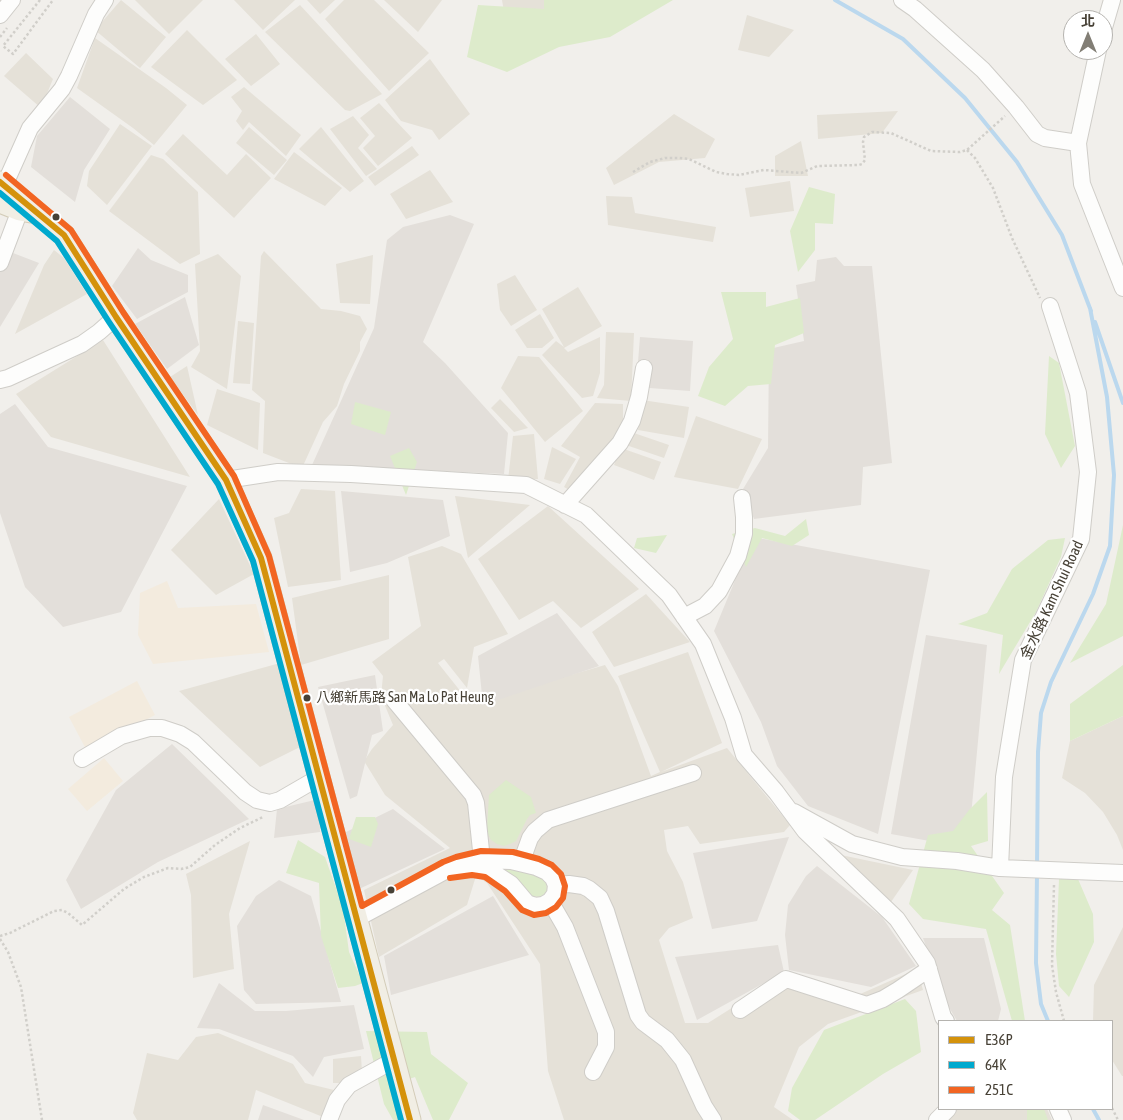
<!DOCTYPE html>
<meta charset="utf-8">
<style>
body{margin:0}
#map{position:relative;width:1123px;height:1120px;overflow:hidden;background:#f1efeb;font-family:"Asap Condensed","Noto Sans TC",sans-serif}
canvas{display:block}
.legend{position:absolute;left:938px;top:1020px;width:175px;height:90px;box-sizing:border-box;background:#fff;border:1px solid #b5b3af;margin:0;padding:6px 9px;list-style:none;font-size:15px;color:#474136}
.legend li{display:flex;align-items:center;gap:10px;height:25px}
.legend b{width:25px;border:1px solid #b5b3af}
.north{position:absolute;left:1063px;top:10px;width:50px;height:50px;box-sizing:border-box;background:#fff;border:1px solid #b5b3af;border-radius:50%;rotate:0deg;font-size:14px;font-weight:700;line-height:20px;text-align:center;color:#474136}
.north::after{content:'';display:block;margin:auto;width:18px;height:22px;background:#827e75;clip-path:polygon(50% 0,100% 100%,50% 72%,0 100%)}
</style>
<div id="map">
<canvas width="1123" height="1120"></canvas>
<ul class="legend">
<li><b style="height:6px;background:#d4920b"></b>E36P</li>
<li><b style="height:6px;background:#00a9ce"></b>64K</li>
<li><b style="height:6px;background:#f26522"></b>251C</li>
</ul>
<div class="north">北</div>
</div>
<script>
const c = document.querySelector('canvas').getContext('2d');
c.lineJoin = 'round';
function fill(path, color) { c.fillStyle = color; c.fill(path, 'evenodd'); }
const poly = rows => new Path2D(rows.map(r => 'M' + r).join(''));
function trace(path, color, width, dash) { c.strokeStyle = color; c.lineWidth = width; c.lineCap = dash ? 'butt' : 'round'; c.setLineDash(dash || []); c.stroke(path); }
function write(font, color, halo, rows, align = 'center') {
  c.font = font + ' "Asap Condensed","Noto Sans TC",sans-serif'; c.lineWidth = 4.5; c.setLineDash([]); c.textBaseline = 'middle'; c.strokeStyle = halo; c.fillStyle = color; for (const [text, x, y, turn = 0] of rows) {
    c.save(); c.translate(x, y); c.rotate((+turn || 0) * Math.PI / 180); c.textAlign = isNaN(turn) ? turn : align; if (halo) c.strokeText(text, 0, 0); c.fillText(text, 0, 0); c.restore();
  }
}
fill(poly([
 [121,0,166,37,140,68,95,30],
 [135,0,203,0,169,34],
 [234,0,295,0,263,30],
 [307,0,335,0,320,14],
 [344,0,374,0,429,53,389,91,325,19],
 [384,0,442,0,418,32],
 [502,0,544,0,551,12,505,18],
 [300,5,382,94,350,111,345,110,265,32],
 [747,15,794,30,769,57,738,50],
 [187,30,237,80,203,105,151,67],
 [256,34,280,64,251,86,225,59],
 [95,38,166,88,187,105,154,145,133,128,77,88],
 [26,53,53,79,41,108,4,76],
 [430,59,470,114,439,140,432,130,401,121,385,100],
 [244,87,301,135,286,156,249,122,243,130,236,121,242,111,231,97],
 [379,103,412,138,378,166,363,148,375,136,360,118],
 [898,111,882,133,818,139,817,115],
 [674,114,715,139,705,158,659,162,614,185,606,168],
 [353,116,369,135,358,148,377,169,366,176,330,129],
 [120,124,152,146,107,205,87,186,89,171],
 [249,127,287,160,274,175,236,143],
 [321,127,364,181,350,192,299,149],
 [183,134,227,175,246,154,271,178,234,218,165,154],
 [801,141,808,176,775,176,775,156],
 [412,146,419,155,375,186,368,177],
 [294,152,342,188,325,206,274,179],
 [151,155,163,159,198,192,200,254,180,264,109,211],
 [430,170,453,202,406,219,390,194],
 [790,181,794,211,750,217,745,188],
 [606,196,632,197,635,213,716,227,713,242,608,225],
 [54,250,64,258,87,294,15,334,44,265],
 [264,251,321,309,341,311,360,316,367,329,360,342,360,351,344,384,337,406,323,422,302,468,263,453,265,401,252,390,261,256],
 [218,254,241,276,227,389,191,367,200,351,195,264],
 [373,255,370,304,340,303,336,264],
 [515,275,537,310,511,326,500,310,497,284],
 [578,287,602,326,564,348,568,352,600,337,600,373,593,396,582,398,542,355,556,341,564,347,542,309],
 [540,314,554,338,542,348,527,348,515,330],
 [238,321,254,323,250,384,233,383],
 [606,332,634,333,631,401,597,398,604,385],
 [103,340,190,477,51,437,16,394],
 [518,356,539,357,583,411,545,442,501,388],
 [187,366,198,415,170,377],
 [217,389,260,403,258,450,207,425],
 [500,399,528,428,514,432,491,408],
 [642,400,689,407,684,438,638,430],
 [595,403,623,404,623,426,573,492,564,487,580,457,561,446],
 [696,416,762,439,738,489,674,477],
 [631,432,669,445,664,458,626,445],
 [534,434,538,479,508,480,513,436],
 [552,447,576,459,560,484,544,479],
 [621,448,661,462,654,480,614,465],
 [301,489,335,491,341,580,288,587,274,518,289,513],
 [455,496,530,505,468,558],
 [219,499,254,574,216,595,171,550],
 [548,506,639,589,581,628,553,601,519,620,478,559],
 [442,546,461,554,508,634,474,647,467,688,444,659,438,663,465,697,478,692,491,698,605,665,618,686,651,776,660,772,618,676,688,652,722,743,661,772,727,748,790,825,784,832,700,844,688,826,664,830,667,851,683,882,693,918,669,928,659,940,685,1023,708,1023,784,975,858,995,917,969,923,990,828,1024,799,1047,774,1107,793,1120,564,1120,548,1071,540,964,487,883,476,876,467,905,379,957,364,890,450,848,385,795,364,761,372,749,393,725,381,696,383,676,372,662,421,626,408,557],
 [389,575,389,639,301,665,292,598],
 [646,594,690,642,614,667,592,632],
 [280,663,300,747,260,767,179,691],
 [1123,716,1123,850,1117,835,1103,812,1085,793,1062,778,1070,741],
 [250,841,229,914,234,969,193,978,191,895,186,874],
 [836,854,913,870,891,902],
 [1123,927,1123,1076,1122,1076,1112,1060,1112,1021,1093,1021,1094,985],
 [218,1033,293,1064,305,1083,334,1090,323,1117,256,1090,248,1120,137,1120,133,1113,147,1053,178,1060,196,1037],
 [361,1056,362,1072,341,1083,333,1083,333,1059],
 [942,1109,1047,1109,1052,1120,930,1120]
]), '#e5e1d8');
fill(poly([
 [167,581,178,608,256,604,269,652,153,664,138,635,140,593],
 [137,681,155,715,87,751,69,717],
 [104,758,123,781,87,811,68,789]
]), '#f3ebde');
fill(poly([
 [70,97,110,129,84,170,75,202,31,167,37,136],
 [450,215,474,224,423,342,445,363,508,433,504,474,312,465,374,328,387,240,403,227],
 [0,248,39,263,0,327],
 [138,248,151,260,188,275,188,292,137,319,112,286],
 [836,257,844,266,872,266,892,463,863,467,861,505,754,519,743,489,768,448,769,349,804,341,796,285,815,281,817,260],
 [185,297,199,345,167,369,135,324],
 [640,337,693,341,690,391,636,387],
 [15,404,48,447,187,486,121,612,63,627,25,587,0,513,0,414],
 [341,491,443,500,450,536,387,563,350,572],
 [753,537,930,570,878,834,808,806,777,766,761,722,714,631],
 [557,613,599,666,483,705,478,656],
 [926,635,987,645,968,848,891,834],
 [375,675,383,731,372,735,357,796,350,799,318,687],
 [172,744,249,819,158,862,81,909,66,880,116,790],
 [319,799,320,832,274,838,277,809],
 [393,809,445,849,359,889,344,833],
 [789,837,757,921,712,929,693,853],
 [817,866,882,917,916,966,871,987,789,970,785,935,788,905,806,876],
 [279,880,311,896,341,1002,256,1004,244,990,237,926,256,896],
 [493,896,529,955,391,995,384,956],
 [923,938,984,938,1001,1009,998,1021,957,1021,946,1002],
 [778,945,784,972,697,1020,675,957],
 [219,983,255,1011,286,1011,354,1005,364,1049,324,1057,313,1077,293,1056,219,1029,197,1028],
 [263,1105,304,1120,258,1120]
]), '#e3dfda');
fill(poly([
 [544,0,673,0,610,37,559,47,507,72,467,57,478,5,544,9],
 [809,187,835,194,833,224,815,223,815,250,798,272,790,231],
 [721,292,766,292,766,307,800,298,804,333,775,345,771,384,748,386,725,406,698,396,709,367,733,339],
 [1049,356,1059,363,1075,446,1061,468,1045,434],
 [355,402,391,412,385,435,351,424],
 [409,448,417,462,406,495,390,456],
 [806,519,809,535,792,546,762,538,746,567,732,534,755,528,785,536],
 [1123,525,1123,636,1070,663,1106,604],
 [667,535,656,553,634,548,637,538],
 [1065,538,1061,557,1036,612,999,674,1003,635,958,624,987,613,1012,569,1048,540],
 [1123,665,1123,716,1070,741,1070,704],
 [506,780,531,797,536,813,530,815,527,819,516,841,510,844,504,846,497,844,491,840,488,834,487,828,489,795],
 [987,792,988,841,971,846,1004,893,992,910,1010,925,1025,1021,1012,1021,986,929,923,919,909,904,928,835,953,831,969,810],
 [356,817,375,817,378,824,371,847,349,839],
 [298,840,325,857,343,908,349,952,363,983,355,986,338,988,321,936,319,883,286,873],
 [501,868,522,871,543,879,546,882,547,891,541,897,532,896,517,878],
 [1059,879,1078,879,1093,914,1094,942,1069,997,1059,986,1056,954],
 [905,999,916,1011,921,1052,883,1074,815,1120,800,1120,788,1111,792,1088,824,1030],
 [366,1031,427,1032,431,1054,468,1083,449,1120,433,1120,415,1077,392,1085,399,1120,393,1120,384,1104],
 [1027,1109,1044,1109,1048,1120,1027,1120]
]), '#ddebcb');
trace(poly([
 [835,0,903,39,965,98,1017,162,1062,235,1091,311],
 [1095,322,1123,403],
 [1037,866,1038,752,1041,713,1051,682,1093,594,1110,546,1114,475,1107,397,1090,308],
 [1037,873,1036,963,1041,1004,1048,1021],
 [1093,1109,1099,1120]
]), '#bbd8ee', 4);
const minor = poly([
 [902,0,915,9,983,70,1016,107,1037,134,1045,138,1078,143],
 [0,15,12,0],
 [1103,31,1112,0],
 [1098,50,1078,143,1082,184,1123,288],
 [5,184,30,128,62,89,69,76,96,14,105,0],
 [0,263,20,210],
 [0,380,8,378,82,344,99,332,116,317],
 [226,480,278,472,351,474,526,485,586,515,669,595,703,644,733,718,744,755,776,792,805,831,897,919,927,963,943,1017,946,1021],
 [565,505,620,443,632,421,639,397,644,368],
 [684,617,705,606,719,591,738,556,744,534,744,517,742,498],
 [394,700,473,795,476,803,482,860],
 [82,759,121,736,149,728,162,728,180,734,193,742,245,792,257,800,270,803,280,800,318,778],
 [794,812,852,844,902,857,957,861,1000,868,1123,873],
 [521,863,530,838,535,831,548,820,693,773],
 [1000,868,1004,777,1023,660,1081,539,1088,472,1078,393,1050,306],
 [556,885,569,884,583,886,589,889,600,898,606,911,638,1015,643,1022,667,1040,683,1060,704,1106,713,1120],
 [550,901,565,927,606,1032,606,1047,593,1072],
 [356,919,447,870,459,865,482,860,511,861,536,867,547,872,553,878,556,885,555,894,550,901,543,905,535,906,527,903,511,884,488,869,472,866,447,870],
 [740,1010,786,979,867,1005,883,999,898,990,929,969],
 [1058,1109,1063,1120],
 [329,1120,337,1100,349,1085,394,1060],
 [937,1120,948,1109]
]);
const major = poly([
 [0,182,64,235,116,317,226,480,261,558,410,1120],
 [0,202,20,210,31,212]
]);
trace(minor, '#cfcdc8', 18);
trace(major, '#d3ccb8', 23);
trace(poly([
 [40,0,3,46,13,54,53,0],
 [0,37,7,28],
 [967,150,975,158,993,188,1012,238,1040,298],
 [633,172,650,162,665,158,679,158,689,159,716,172,727,174,739,175,764,170,801,173,817,166,859,165,862,164,865,160,863,142,864,137,872,132,891,133,931,151,960,152,967,150,1005,116],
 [1054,885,1052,965,1056,992,1064,1021],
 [0,936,10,933,54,911,62,910,68,913,82,925,124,889,144,877,168,868,181,869,190,867,215,845,240,828,263,817],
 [0,939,8,952,21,987,42,1120],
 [1112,1108,1118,1120]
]), '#d1cfca', 2.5, [2.5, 2.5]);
trace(minor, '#fdfdfc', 16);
trace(major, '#f1eee4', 21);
trace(poly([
 [0,182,64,235,116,317,226,480,261,558,410,1120]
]), '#d4920b', 6);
trace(poly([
 [0,193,57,241,109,322,218,484,253,561,401,1120]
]), '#00a9ce', 6);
trace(poly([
 [6,175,71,230,123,312,234,476,269,556,362,906,443,862],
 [443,862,456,857,481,851,513,852,539,859,552,865,561,874,565,886,563,898,556,907,546,913,534,915,522,910,505,891,485,877,472,875,450,878]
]), '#f26522', 6);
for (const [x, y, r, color] of [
 [56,217,4.5,"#474136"],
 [307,698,4.5,"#474136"],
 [391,890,4.5,"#474136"]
]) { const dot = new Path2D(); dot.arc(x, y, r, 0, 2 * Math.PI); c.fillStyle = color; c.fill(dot); trace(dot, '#fff', 2); }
write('14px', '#474136', '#fff', [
 ["八鄉新馬路 San Ma Lo Pat Heung",316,698]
], 'left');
write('15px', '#474136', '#fff', [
 ["金水路 Kam Shui Road",1052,600,-65]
]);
</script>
